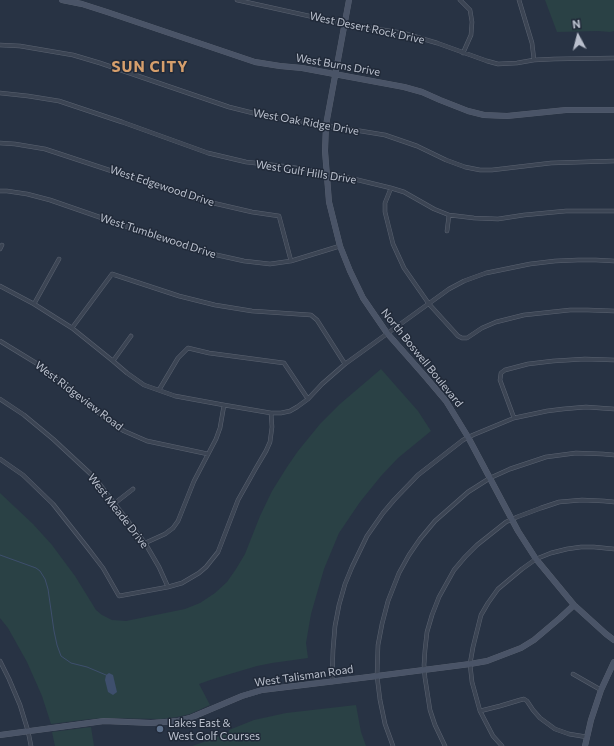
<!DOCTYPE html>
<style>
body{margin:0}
#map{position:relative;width:614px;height:746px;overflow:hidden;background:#283344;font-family:Commissioner,sans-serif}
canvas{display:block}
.north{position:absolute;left:558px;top:16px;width:40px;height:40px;-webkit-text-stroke:3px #212a39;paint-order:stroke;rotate:353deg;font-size:11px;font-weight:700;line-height:16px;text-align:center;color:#bac0cd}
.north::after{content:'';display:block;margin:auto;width:14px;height:18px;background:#bac0cd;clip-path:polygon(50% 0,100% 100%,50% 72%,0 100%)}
</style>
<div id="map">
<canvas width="614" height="746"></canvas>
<div class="north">N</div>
</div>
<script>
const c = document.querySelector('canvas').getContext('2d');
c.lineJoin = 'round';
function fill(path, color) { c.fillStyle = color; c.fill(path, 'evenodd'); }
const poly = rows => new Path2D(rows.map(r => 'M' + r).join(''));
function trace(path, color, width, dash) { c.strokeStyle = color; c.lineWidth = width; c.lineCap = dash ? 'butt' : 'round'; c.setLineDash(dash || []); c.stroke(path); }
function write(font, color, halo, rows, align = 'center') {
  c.font = font + ' Commissioner,sans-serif'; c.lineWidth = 3; c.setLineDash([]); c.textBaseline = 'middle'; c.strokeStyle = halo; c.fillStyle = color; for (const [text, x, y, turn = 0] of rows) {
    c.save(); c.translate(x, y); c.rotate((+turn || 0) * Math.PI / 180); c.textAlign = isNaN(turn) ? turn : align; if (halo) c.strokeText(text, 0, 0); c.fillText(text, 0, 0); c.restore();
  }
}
fill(poly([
 [545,0,614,0,614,31,610,32,598,31,557,32],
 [381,369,418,411,431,431,398,458,381,476,360,502,339,533,324,569,311,614,306,643,308,658,272,663,257,666,213,679,199,684,210,705,190,714,177,717,160,719,109,718,90,719,51,724,42,696,27,662,8,628,0,618,0,493,33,524,52,545,75,576,96,610,102,615,112,620,126,621,185,609,200,603,215,593,227,582,236,569,245,554,260,516,272,491,287,467,298,451,320,424,340,404],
 [356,705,361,732,366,746,192,746,207,741,222,735,229,732,229,730,254,720,286,713],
 [91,727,94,746,55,746,52,732]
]), '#2a4145');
fill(poly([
 [109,673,113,675,117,692,113,695,108,692,105,680,106,675]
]), '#3e4f6d');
trace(poly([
 [0,555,36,568,40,571,45,579,48,589,54,631,57,645,61,656,71,663,87,667,106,675]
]), '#3e4f6d', 1);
const street = poly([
 [237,0,345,24,403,33,437,43,487,61,498,64,517,63,534,60,554,59,614,58],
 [460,0,470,10,472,22,471,35,463,53],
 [519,0,532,43,534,60],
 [0,45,20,46,73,55,100,63,229,107,257,114,385,135,417,146,446,160,465,167,480,170,492,170,551,163,614,161],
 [0,93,28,96,59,101,122,122,208,153,246,162,291,167,350,178,391,188,404,192,434,209,449,215,474,218,498,219,524,215,566,211,614,211],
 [0,143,15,144,45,149,200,200,252,212,279,216,291,261],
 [391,188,385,203,385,212,393,244,404,268,429,304,458,336,462,338,467,338,482,328,496,322,524,315,570,310,588,310,614,311],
 [0,191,7,191,27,194,50,200,183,246,217,255,244,261,270,264,291,261,340,246],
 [447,231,449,215],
 [0,249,2,245],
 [0,286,34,304,72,328,113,361,127,373,144,385,175,396,224,405,271,413,281,413,290,411,297,407,308,399,322,384,345,364,449,289,464,281,486,273,530,264,555,261,578,260,596,260,614,261],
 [34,304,59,259],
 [72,328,112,274,179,296,215,305,252,311,311,315,317,320,345,364],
 [0,341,36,363,63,382,107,420,124,431,147,441,208,454],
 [113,361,131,336],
 [159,390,178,358,188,348,209,353,284,363,308,399],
 [0,399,24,415,53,439,95,478,145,543,159,567,168,587],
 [514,418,500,380,501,373,505,370,528,364,553,361,585,359,614,360],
 [0,459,23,475,53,504,87,547,103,568,119,596,168,587,182,583,199,573,206,567,218,552,238,500,256,468,266,451,270,442,272,427,271,413],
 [115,503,133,489],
 [145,543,165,534,173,528,178,521,194,481,216,439,220,428,224,405],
 [0,661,9,679,20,705,28,731,31,746],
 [573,674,601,690],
 [332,682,333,650,335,626,339,605,345,584,352,567,367,536,383,513,394,500,418,475,463,440,473,435,514,418,547,411,563,409,586,407,614,409],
 [480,711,500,706,520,700,524,699,527,701,533,710,540,718,555,729,569,734,587,737],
 [393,746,385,724,380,700,377,676,378,645,382,624,388,601,399,573,409,555,420,539,435,521,468,492,490,478,510,469,546,457,576,453,603,454,614,455],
 [445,746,435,725,430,710,425,678,424,665,425,650,427,632,432,615,439,597,454,570,465,557,477,545,506,522,517,517,541,508,559,502,582,500,604,501,614,502],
 [502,746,493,736,480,711,472,682,470,664,473,647,481,615,488,603,498,589,522,569,536,559,551,553,567,549,581,547,594,547,614,549]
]);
const secondary = poly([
 [62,0,82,4,107,12,255,62,280,66,302,68,404,87,422,92,440,100,468,111,484,115,507,116,566,110,614,110],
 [349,0,326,125,325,151,329,202,340,246,350,271,363,298,387,333,424,375,446,401,468,437,518,531,536,559,574,605,606,634,614,640],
 [0,735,104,721,151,723,178,721,190,718,242,696,262,690,377,676,470,664,487,661,521,648,534,640,560,618,574,605],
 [585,746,591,720,601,690,614,662]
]);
trace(street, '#5b6371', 4.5);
trace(secondary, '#5b6371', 6);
trace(street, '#3c4554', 3.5);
trace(secondary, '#4a5467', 5.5);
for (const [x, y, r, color] of [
 [160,729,4,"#5c6f8a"]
]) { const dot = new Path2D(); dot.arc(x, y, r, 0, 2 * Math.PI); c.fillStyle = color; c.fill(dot); trace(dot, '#212a39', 1.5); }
write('11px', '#bac0cd', '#212a39', [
 ["West Desert Rock Drive",367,28,12],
 ["West Burns Drive",338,65,10],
 ["West Oak Ridge Drive",306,122,10],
 ["West Gulf Hills Drive",306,172,9],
 ["West Edgewood Drive",162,186,18],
 ["West Tumblewood Drive",158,236,18],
 ["North Boswell Boulevard",422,358,51],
 ["West Ridgeview Road",79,396,37],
 ["West Meade Drive",118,511,52],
 ["West Talisman Road",304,676,-8]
]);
write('11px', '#bac0cd', '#212a39', [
 ["Lakes East &",168,723],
 ["West Golf Courses",168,736]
], 'left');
c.letterSpacing = '1px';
write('bold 15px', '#d69f6c', '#212a39', [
 ["SUN CITY",150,67]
]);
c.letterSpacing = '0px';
</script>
